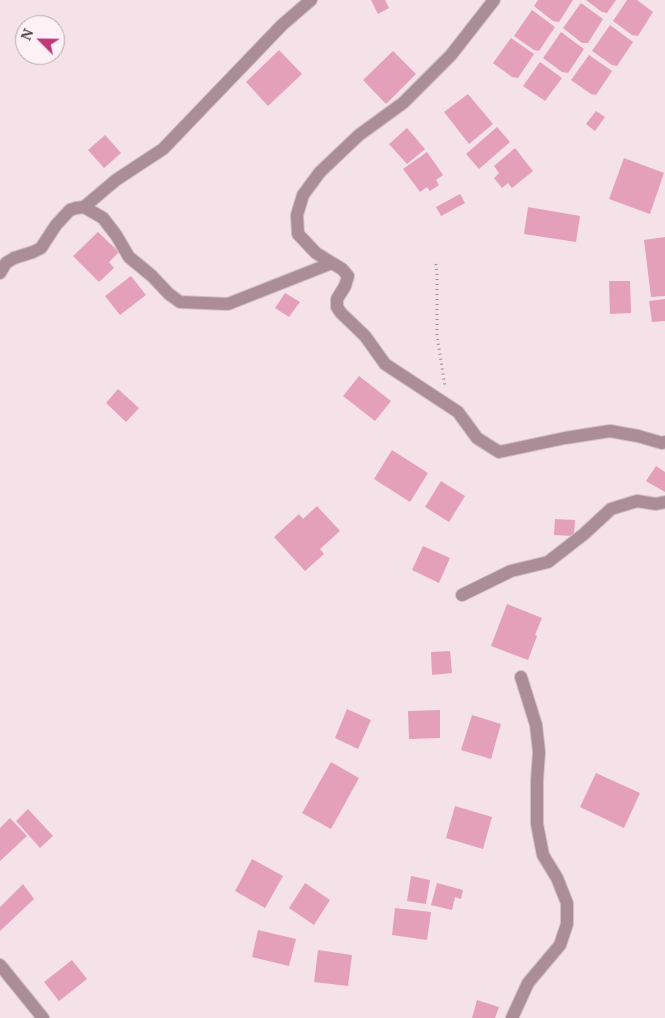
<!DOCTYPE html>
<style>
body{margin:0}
#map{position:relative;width:665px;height:1018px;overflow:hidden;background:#f5e1e8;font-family:"PT Serif",serif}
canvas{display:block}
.north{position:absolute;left:15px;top:15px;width:50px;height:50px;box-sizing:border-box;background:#fdf1f5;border:1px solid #b2a8ab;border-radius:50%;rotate:293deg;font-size:14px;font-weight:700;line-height:20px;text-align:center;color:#413a3c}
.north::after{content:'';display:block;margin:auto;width:18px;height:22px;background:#be397c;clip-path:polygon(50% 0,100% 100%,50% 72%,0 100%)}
</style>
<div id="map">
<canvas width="665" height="1018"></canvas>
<div class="north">N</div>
</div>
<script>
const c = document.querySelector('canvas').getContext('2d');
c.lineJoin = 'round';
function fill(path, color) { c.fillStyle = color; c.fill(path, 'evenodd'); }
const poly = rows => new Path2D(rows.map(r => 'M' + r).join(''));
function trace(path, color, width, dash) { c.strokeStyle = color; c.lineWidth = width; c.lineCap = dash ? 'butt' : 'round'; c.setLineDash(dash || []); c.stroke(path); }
fill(poly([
 [371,0,385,0,389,8,378,14],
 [538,0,573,0,559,22,553,21,534,6],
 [586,0,616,0,607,13,602,12],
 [627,0,637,0,653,12,638,36,632,35,613,21],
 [581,3,603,19,588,43,582,43,563,28],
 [532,10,555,27,539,51,534,50,514,36],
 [610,25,633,42,617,66,612,65,592,51],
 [561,32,584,49,568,73,562,72,543,58],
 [511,38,534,54,518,78,512,77,493,63],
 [279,50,302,74,268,106,246,82],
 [393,51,416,74,386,104,363,80],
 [589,55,612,71,596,95,591,94,571,80],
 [540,62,562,78,545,101,523,86],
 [468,94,493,124,469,144,444,112],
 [596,111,605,117,595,131,586,124],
 [497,127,510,142,479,169,466,154],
 [407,128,425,149,407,164,389,144],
 [105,135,121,153,104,168,88,150],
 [515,148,533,171,512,188,508,183,502,188,494,178,499,173,494,166],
 [427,152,443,175,436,180,439,185,430,191,427,187,420,192,403,169],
 [624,158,664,173,650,214,609,199],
 [460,194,465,203,441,216,436,207],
 [528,207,580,216,576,242,524,234],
 [98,232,119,252,109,262,114,268,99,282,73,256],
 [665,237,665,296,651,297,644,240],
 [131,276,146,295,120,315,105,296],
 [609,281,630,281,631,313,610,314],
 [285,293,300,302,289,317,275,308],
 [665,299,665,321,652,322,649,301],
 [359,376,391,401,375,421,343,396],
 [118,389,139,408,126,422,106,403],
 [392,450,428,473,410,502,374,479],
 [656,466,665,472,665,492,646,481],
 [441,481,465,496,449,522,425,507],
 [317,506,340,531,320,549,324,554,305,571,274,537,299,514,303,519],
 [555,519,575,520,574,536,554,535],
 [423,546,450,558,439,583,412,570],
 [507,604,542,618,535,635,537,636,528,660,491,646],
 [450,651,452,673,432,675,431,652],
 [347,709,371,720,358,749,335,738],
 [440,710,440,738,409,739,408,711],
 [472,715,501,724,491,759,461,750],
 [331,762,359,778,331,829,302,813],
 [596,773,640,793,624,828,580,807],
 [455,806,492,817,483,849,446,838],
 [28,809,53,836,40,848,16,821],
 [10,818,27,836,0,861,0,828],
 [252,859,283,876,265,908,235,891],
 [411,876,430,880,426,904,407,901],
 [305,883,330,900,314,925,289,908],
 [437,883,463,890,461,899,455,897,452,910,431,905],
 [23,884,34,899,0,931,0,907],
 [395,908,431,912,427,940,392,935],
 [258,930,296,939,289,966,252,957],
 [318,950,352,955,348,986,314,982],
 [72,960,87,979,59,1001,44,982],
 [477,1000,499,1007,495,1018,472,1018]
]), '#e4a0bb');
const minor = poly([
 [84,207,103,218,116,235,129,257,152,276,169,294,180,302,228,304,332,263,342,269,348,276,345,286,337,299,337,307,341,313,365,336,385,364,458,412,477,438,499,452,565,438,610,431,638,436,662,443,665,442],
 [332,263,316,253,298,234,297,215,303,195,320,172,359,135,403,103,451,55,494,0],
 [0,273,6,263,14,258,33,252,41,248,56,225,70,210,76,208,84,207,116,180,163,149,282,25,311,0],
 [462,595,511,571,548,562,584,534,611,509,637,501,656,504,665,502],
 [0,965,43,1018],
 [512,1018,528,983,560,945,567,924,567,903,557,878,543,855,537,824,537,780,539,752,536,725,521,677]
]);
trace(minor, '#d1c0c6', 14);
trace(poly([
 [436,264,437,275,437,335,445,387]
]), '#9c8f93', 3, [1, 4]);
trace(minor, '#ab8d98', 12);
</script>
